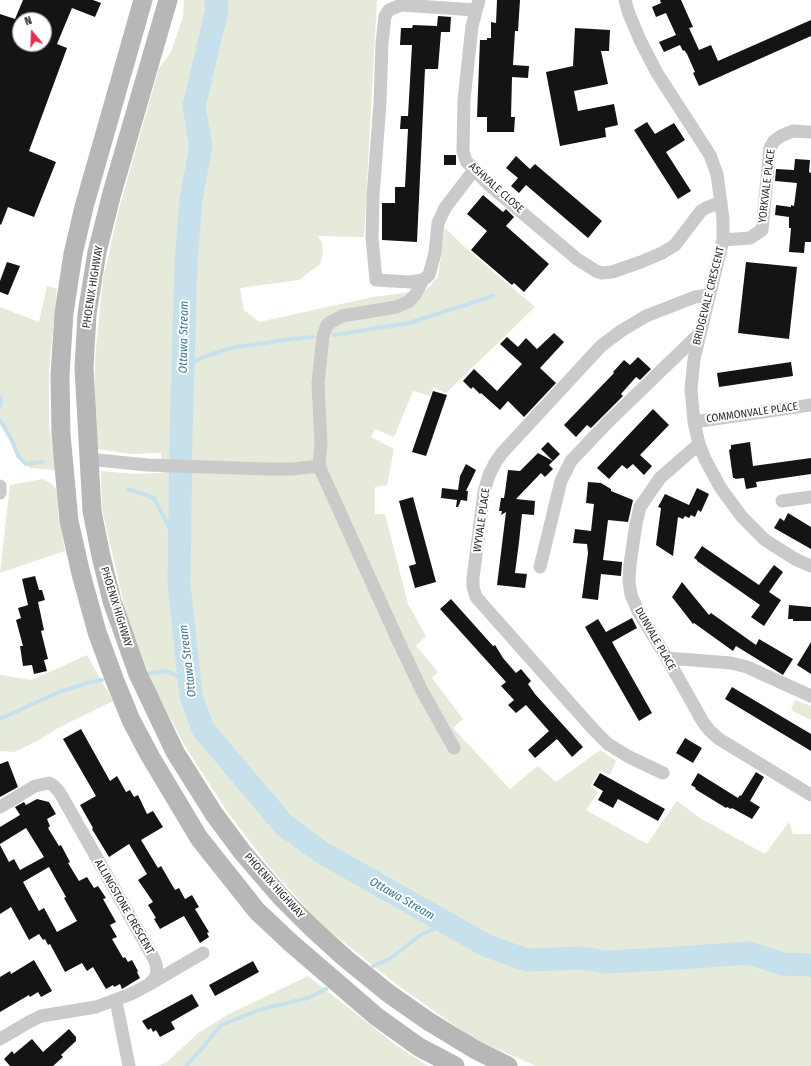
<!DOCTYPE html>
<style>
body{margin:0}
#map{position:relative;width:811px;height:1066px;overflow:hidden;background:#fff;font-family:"Fira Sans Condensed",sans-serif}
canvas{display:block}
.north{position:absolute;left:12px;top:12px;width:40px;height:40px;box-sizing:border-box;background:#fff;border:1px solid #ababab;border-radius:50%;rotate:341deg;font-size:11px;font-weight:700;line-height:16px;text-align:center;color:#2d2d2d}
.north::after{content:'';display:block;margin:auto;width:14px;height:18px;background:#e42e51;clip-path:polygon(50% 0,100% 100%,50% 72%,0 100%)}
</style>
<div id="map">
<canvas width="811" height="1066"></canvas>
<div class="north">N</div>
</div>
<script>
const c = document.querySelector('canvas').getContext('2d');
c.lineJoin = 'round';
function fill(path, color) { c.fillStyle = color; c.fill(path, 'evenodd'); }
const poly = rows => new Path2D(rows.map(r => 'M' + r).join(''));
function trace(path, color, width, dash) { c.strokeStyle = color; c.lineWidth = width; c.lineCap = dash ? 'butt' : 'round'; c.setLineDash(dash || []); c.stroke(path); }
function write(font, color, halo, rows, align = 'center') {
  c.font = font + ' "Fira Sans Condensed",sans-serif'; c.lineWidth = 4; c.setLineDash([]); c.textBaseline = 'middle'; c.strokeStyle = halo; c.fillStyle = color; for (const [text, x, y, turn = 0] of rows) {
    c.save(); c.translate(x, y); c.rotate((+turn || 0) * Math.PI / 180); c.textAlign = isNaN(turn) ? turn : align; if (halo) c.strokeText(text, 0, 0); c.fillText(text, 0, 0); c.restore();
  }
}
fill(poly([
 [184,0,377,0,364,237,318,236,322,243,323,253,320,264,299,280,240,288,244,310,259,322,373,297,426,290,438,277,445,228,469,251,535,307,446,393,433,387,430,396,413,391,394,437,375,429,371,437,394,449,387,485,375,487,375,514,385,514,408,604,426,636,416,646,438,672,432,678,463,719,453,728,510,789,538,766,556,782,600,750,616,761,610,775,600,771,590,786,598,792,586,810,647,844,677,801,700,818,765,854,789,822,793,834,811,834,811,1066,536,1066,474,1039,396,984,321,924,271,869,227,811,185,746,154,687,126,613,102,509,101,471,135,474,161,473,161,453,132,454,96,449,94,415,95,359,103,279,119,209,159,68,171,52,183,17],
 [47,286,57,289,49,370,49,425,56,470,30,468,11,444,0,423,0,307,39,322],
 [43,479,52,484,57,491,58,515,65,551,0,573,10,485],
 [87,655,113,701,58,728,41,739,15,752,0,751,0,675,32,680],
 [795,700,811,706,811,720,791,710],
 [308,976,397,1046,428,1066,158,1066,167,1062,198,1033,229,1014]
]), '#e5eada');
trace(poly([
 [334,335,409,323,493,296],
 [183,369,203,357,231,348,291,339,313,337],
 [0,396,1,402,0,406],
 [0,420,12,440,18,456,26,464,42,462],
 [128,489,154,498,174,537,180,543],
 [150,673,166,671,189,681],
 [0,719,59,692,91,682,102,680],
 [373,966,389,959,422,934,446,924],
 [186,1066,204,1046,221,1025,259,1010,308,998,326,989]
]), '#c6e1eb', 4);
trace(poly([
 [216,0,217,10,194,106,201,146,191,199,186,262,181,437,179,585,191,696,203,729,284,825,321,852,487,946,527,960,583,958,606,962,663,959,749,953,783,964,811,965]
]), '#c6e1eb', 23);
fill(poly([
 [23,0,93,0,101,3,95,17,72,8,57,44,67,48,29,151,56,162,34,217,8,207,1,225,0,224,0,14,15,19],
 [17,20,44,20,44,44,20,44,20,21],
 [497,0,520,0,518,31,515,31,513,65,529,66,528,78,512,77,511,117,515,117,514,132,487,132,487,117,477,117,480,40,487,40,487,38,491,38,491,22,496,23],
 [660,0,681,0,693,27,689,28,699,50,711,45,718,61,811,20,811,36,699,86,693,73,695,72,687,54,684,50,683,51,680,45,664,52,659,42,676,35,666,13,656,17,652,7,661,3],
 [438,16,451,17,450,32,441,32,438,69,425,69,417,242,382,240,382,203,395,203,395,187,405,187,408,129,400,129,401,116,408,116,412,45,400,45,401,28,412,28,413,25,437,26],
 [575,28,610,30,609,51,601,51,608,84,574,91,578,111,614,104,618,125,605,128,606,137,560,146,546,72,573,66],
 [647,122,655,134,674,123,685,140,666,152,691,191,678,199,634,130],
 [444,155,456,155,456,165,444,165],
 [516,156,530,169,535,164,602,221,588,238,526,185,519,193,511,186,518,178,506,168],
 [795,159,810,160,809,172,811,173,811,242,805,242,804,253,789,252,791,228,789,228,789,217,775,215,776,205,791,207,791,205,794,206,797,183,775,181,776,169,794,170],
 [483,195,503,212,506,209,514,217,506,226,549,264,524,292,514,283,512,285,471,250,487,231,467,214],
 [7,262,20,266,8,295,0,292,0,281],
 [746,262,797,267,789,339,738,333],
 [554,333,564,342,540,368,556,383,524,417,508,401,500,410,481,393,480,394,473,387,471,389,463,381,474,369,497,391,522,364,500,344,507,337,518,347,526,338,537,349],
 [638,357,651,369,640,380,636,377,621,394,623,396,591,428,587,425,576,437,564,425,614,373,613,372,624,360,630,365],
 [791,362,793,376,719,387,717,373],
 [433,391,447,395,426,456,412,452],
 [653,409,669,425,640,455,652,466,644,475,633,464,627,469,622,465,609,479,597,468],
 [548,442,560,454,553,461,541,449],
 [750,442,753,466,811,458,811,474,756,482,757,487,746,489,744,478,735,479,735,478,733,478,729,450,731,449,731,445],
 [538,453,553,461,549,465,553,469,545,477,541,473,516,499,535,501,534,515,522,514,519,542,515,573,527,574,525,588,497,585,506,512,501,515,502,511,499,511,501,498,504,498,505,492,508,470,520,471],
 [466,464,476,470,466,491,468,491,467,501,461,500,458,507,456,507,457,500,441,498,442,488,458,490,460,476],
 [588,482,601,483,611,489,611,491,633,500,628,522,608,520,603,560,622,562,621,576,601,574,598,600,582,598,588,553,587,544,573,543,575,529,591,531,594,504,586,503],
 [697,488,709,494,701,512,698,510,695,517,691,515,689,518,685,516,683,519,678,517,673,556,656,545,661,508,658,507,665,494,689,505],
 [413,497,436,582,415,588,409,566,416,564,399,501],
 [788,513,811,527,811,549,774,528,780,518,784,521],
 [702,546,759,585,774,565,783,572,769,592,781,600,764,626,751,617,760,605,697,561,697,560,694,558],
 [35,576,39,590,42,590,45,600,38,602,44,630,41,631,48,659,44,660,47,671,34,674,32,665,23,666,20,646,23,646,16,620,21,618,18,608,28,605,22,579],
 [682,582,709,615,711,613,756,645,759,639,793,659,783,675,736,646,733,651,694,623,693,624,672,597],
 [451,599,493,646,495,645,503,658,516,673,521,669,531,681,528,684,535,694,583,747,572,757,557,739,535,758,528,750,549,731,526,705,516,713,508,705,514,700,501,686,506,682,440,609],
 [789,605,811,607,811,621,793,621,793,619,788,619],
 [632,618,637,628,612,642,652,713,639,721,585,627,598,619,606,632],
 [811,642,811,674,797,665],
 [732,687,811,734,811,751,725,699],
 [81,729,110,781,117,776,126,792,130,790,134,797,138,795,147,814,153,811,163,827,141,840,158,868,161,866,175,890,179,888,185,899,192,895,199,907,195,909,209,932,207,933,209,937,200,943,184,916,160,929,154,919,156,918,148,905,153,902,138,880,147,874,129,844,109,857,92,829,93,828,80,805,96,796,63,739],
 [685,738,702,748,693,763,676,753],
 [8,761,18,787,0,797,0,764],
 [756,772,764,777,750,801,760,807,752,819,732,808,731,809,727,807,726,808,695,789,696,788,691,785,698,773,738,798,740,795,741,796],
 [600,773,665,809,658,821,618,799,613,808,598,800,603,791,593,785],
 [37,799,49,802,56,814,47,819,50,826,48,828,59,846,61,845,70,862,68,863,79,881,87,877,94,888,98,886,106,898,103,899,116,922,110,925,117,937,112,939,123,958,125,957,128,962,132,960,138,971,137,972,140,978,122,989,120,984,114,987,113,985,106,989,93,967,87,971,82,963,65,972,50,944,48,945,45,939,43,940,39,934,29,940,11,907,0,914,0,845,9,862,14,859,20,870,44,857,26,828,0,844,0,827,20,815,15,807,24,802,26,805],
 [49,867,66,897,64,898,77,921,57,932,44,908,39,911,23,882],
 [34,960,52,991,41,997,38,992,30,997,29,995,0,1012,0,977,10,971,11,974],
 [253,961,259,972,215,996,209,985],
 [192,994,199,1006,171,1022,175,1029,160,1037,156,1030,153,1032,151,1028,148,1030,142,1021],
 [69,1029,76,1037,76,1041,61,1055,63,1057,53,1066,10,1066,4,1059,12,1051,14,1054,32,1039,43,1052]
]), '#141414');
trace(poly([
 [479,0,472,26,464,100,463,151,466,161,488,184,577,259,596,271,602,273,612,272,641,262,662,253,675,245,701,211,706,208,721,202],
 [625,0,629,14,640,40,657,73,710,155,717,174,723,219,723,240,694,359,691,389,694,422,699,444,705,459,720,487,742,517,765,540,795,559,811,566],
 [474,170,445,208,438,223,435,253,429,275,423,280,410,282,376,280,372,238,373,196,380,103,382,43,385,16,389,10,401,5,476,10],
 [723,240,750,238,762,230,770,148,774,141,781,136,793,131,811,132],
 [694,422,811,405],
 [699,444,660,478,640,507,636,524,630,564,629,581,631,595,638,611,667,658,703,722,709,730,719,739,747,756,811,795],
 [88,459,147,465,267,469,293,469,319,466,396,636,421,689,454,748],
 [319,466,321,443,318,384,323,336,327,325,331,322,342,316,396,307,408,302,415,295,423,280],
 [0,486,0,493],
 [782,501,811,497],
 [540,567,561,481,571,461,607,423,700,333],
 [667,658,731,663,747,667,811,696],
 [663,773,629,757,608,744,593,729,476,597,473,587,473,578,484,492,489,475,495,463,502,453,601,346,621,331,646,316,695,297,709,295],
 [0,807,35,786,49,783,54,786,60,793,153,957,156,964,157,972,155,978,148,985,131,994,96,1007,41,1016,29,1022,0,1039],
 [150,984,203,953],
 [116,1001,129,1066]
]), '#cacaca', 13);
trace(poly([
 [143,0,84,207,73,254,64,313,60,375,61,434,69,521,81,574,97,632,115,681,131,720,150,756,199,838,257,911,291,943,377,1017,419,1047,455,1066],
 [168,0,112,193,97,252,87,314,84,368,92,511,101,556,112,601,138,674,175,752,214,814,243,853,281,897,312,928,345,958,388,993,428,1021,474,1049,508,1066]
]), '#b7b7b7', 19);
write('11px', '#2d2d2d', '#fff', [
 ["YORKVALE PLACE",767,186,-83],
 ["ASHVALE CLOSE",496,188,42],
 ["PHOENIX HIGHWAY",93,287,-81],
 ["BRIDGEVALE CRESCENT",709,296,-76],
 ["COMMONVALE PLACE",752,413,-8],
 ["WYVALE PLACE",482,520,-82],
 ["PHOENIX HIGHWAY",116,607,73],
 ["DUNVALE PLACE",655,639,60],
 ["PHOENIX HIGHWAY",274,886,48],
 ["ALLINGSTONE CRESCENT",124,907,60]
]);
write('italic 12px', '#3b778e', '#fff', [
 ["Ottawa Stream",184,337,-89],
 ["Ottawa Stream",188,661,-97],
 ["Ottawa Stream",402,899,30]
]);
</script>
